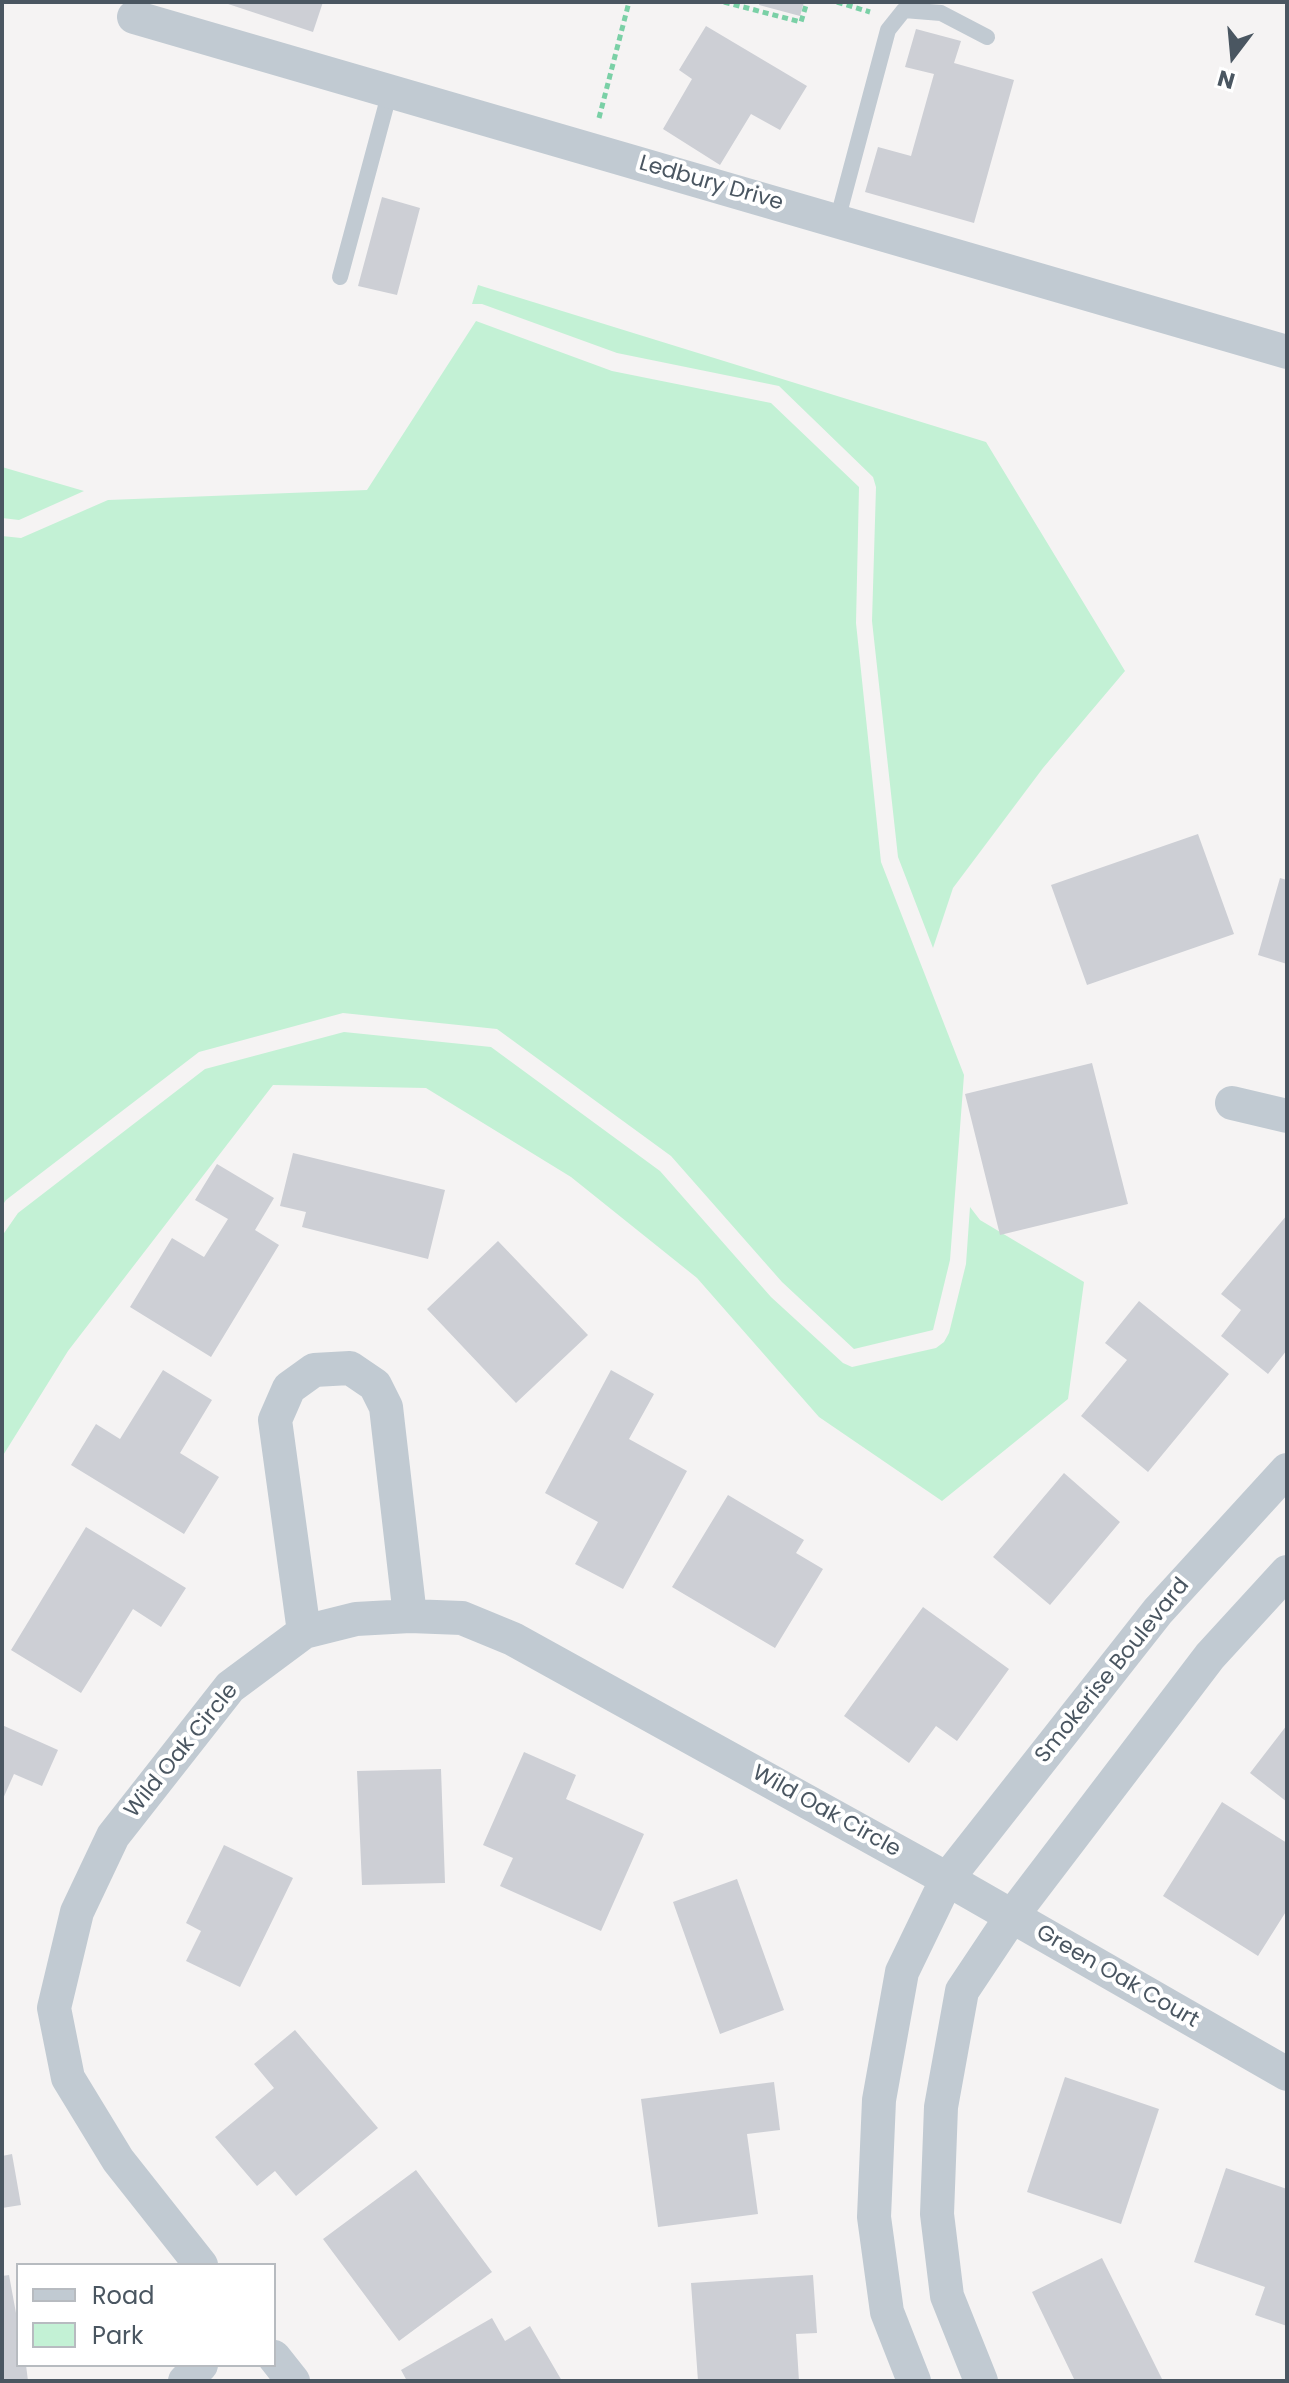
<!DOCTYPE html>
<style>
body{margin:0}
#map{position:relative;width:1289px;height:2383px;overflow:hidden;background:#f5f3f3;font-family:Poppins,sans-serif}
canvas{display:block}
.frame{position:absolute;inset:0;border:4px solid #4a5661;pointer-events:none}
.legend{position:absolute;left:16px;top:2263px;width:260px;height:104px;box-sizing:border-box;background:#fff;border:2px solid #b7bbc0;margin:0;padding:10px 14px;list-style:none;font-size:24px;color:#4a5661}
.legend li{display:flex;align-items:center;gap:16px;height:40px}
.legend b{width:40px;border:2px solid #b7bbc0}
.north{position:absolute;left:1193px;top:16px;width:80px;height:80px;-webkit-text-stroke:6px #fff;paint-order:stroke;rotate:196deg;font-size:22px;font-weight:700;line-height:32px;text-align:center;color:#4a5661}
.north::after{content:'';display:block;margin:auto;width:28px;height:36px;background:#4a5661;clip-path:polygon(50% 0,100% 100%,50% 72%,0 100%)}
</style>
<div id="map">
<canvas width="1289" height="2383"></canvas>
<div class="frame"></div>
<ul class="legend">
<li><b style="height:10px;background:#c1cad2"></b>Road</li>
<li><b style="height:22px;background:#c3f1d5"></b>Park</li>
</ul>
<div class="north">N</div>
</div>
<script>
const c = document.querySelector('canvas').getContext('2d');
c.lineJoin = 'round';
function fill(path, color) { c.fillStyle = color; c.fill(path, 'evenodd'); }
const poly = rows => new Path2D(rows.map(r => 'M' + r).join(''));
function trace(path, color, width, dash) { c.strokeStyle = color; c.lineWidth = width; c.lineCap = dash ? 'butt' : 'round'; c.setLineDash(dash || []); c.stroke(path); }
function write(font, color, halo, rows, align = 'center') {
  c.font = font + ' Poppins,sans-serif'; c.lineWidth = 8; c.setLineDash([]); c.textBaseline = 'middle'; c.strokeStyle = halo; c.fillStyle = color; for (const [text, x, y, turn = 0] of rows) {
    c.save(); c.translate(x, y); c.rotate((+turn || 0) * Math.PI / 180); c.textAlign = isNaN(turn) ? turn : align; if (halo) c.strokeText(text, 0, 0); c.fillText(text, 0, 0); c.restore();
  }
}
fill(poly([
 [478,285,986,442,1125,671,1043,768,953,888,933,948,898,857,872,621,876,487,873,477,779,386,617,353,482,304,472,304],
 [476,321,612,371,771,403,859,487,856,623,881,862,964,1075,950,1260,933,1330,854,1349,782,1282,671,1156,497,1029,343,1013,199,1052,6,1200,2,1206,2,536,21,538,108,500,367,490],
 [2,467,84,491,19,520,2,518],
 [344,1032,491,1047,660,1171,771,1297,843,1363,852,1367,936,1348,944,1342,949,1333,966,1264,970,1207,980,1220,1084,1282,1068,1399,942,1501,819,1417,697,1278,571,1177,426,1088,273,1085,68,1351,2,1457,2,1236,18,1213,205,1069]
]), '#c3f1d5');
fill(poly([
 [222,2,323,2,313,32],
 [760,2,804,2,800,16,759,5],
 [706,26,807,86,780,130,751,114,720,165,663,129,692,79,679,70],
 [916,29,961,41,954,63,1014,80,974,223,865,192,878,147,911,156,934,74,905,67],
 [382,197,420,208,397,295,358,286],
 [1198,834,1234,934,1087,985,1051,885],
 [1280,878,1287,880,1287,964,1258,955],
 [1092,1063,1128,1204,1000,1235,965,1094],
 [293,1153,445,1190,428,1259,302,1227,306,1212,280,1206],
 [217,1164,274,1198,255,1230,279,1245,211,1357,130,1307,172,1238,204,1257,228,1219,195,1200],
 [1287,1215,1287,1350,1268,1374,1221,1336,1241,1310,1221,1294],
 [498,1241,588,1335,516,1403,427,1309],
 [1139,1301,1229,1374,1148,1472,1081,1416,1127,1360,1105,1343],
 [163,1370,212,1400,180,1453,219,1477,184,1534,71,1465,96,1424,120,1439],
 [611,1370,654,1394,629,1439,687,1471,623,1589,575,1564,598,1522,545,1493],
 [1064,1473,1120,1522,1050,1605,993,1557],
 [728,1495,804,1540,796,1553,823,1569,775,1648,672,1587],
 [86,1527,186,1588,161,1627,133,1609,81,1693,11,1650],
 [923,1607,1009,1669,957,1741,936,1726,909,1763,844,1716],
 [2,1725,58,1750,42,1786,14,1774,2,1801],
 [1287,1725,1287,1802,1250,1773],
 [524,1752,576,1775,566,1799,644,1834,601,1931,500,1886,513,1858,483,1845],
 [441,1769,445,1883,362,1885,357,1771],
 [1222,1802,1287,1843,1287,1910,1258,1956,1163,1896],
 [224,1845,293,1878,240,1987,186,1961,201,1931,186,1923],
 [737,1879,784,2010,720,2034,673,1902],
 [295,2030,378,2128,296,2196,275,2171,257,2186,215,2137,274,2088,254,2064],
 [1065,2077,1159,2109,1121,2224,1027,2192],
 [774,2082,780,2130,747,2134,758,2214,658,2227,641,2099],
 [12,2154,21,2205,2,2208,2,2156],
 [1226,2168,1287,2189,1287,2326,1255,2315,1265,2287,1194,2262],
 [416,2170,492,2272,399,2341,323,2239],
 [1102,2258,1163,2381,1075,2381,1032,2292],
 [9,2275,18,2324,18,2365,26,2365,28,2381,2,2381,2,2276],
 [813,2275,817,2333,796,2334,799,2381,698,2381,691,2283],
 [492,2318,505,2341,530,2326,562,2381,407,2381,401,2370]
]), '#cdcfd5');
trace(poly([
 [724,2,801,22,807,2],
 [837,2,870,12],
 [599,118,629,2]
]), '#7ad0a6', 5, [6, 4]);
trace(poly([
 [837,221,888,30,904,10,941,13,987,37],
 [340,277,390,91]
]), '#c1cad2', 16);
trace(poly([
 [134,17,1287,352],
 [1232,1103,1287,1116],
 [304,1632,275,1420,289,1388,314,1370,350,1368,375,1385,386,1407,410,1616],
 [201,2265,118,2160,68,2078,54,2008,77,1912,113,1836,230,1687,304,1632,356,1619,410,1616,462,1618,513,1639,947,1879,1287,2074],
 [274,2357,293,2381],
 [185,2381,201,2365],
 [914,2381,887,2312,874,2217,879,2100,902,1972,947,1879,1158,1611,1287,1470],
 [981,2381,947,2296,937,2214,941,2107,962,1991,1012,1916,1210,1656,1287,1572]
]), '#c1cad2', 34);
write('22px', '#4a5661', '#fff', [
 ["Ledbury Drive",711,184,16],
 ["Smokerise Boulevard",1113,1671,-51],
 ["Wild Oak Circle",182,1751,-51],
 ["Wild Oak Circle",826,1812,29],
 ["Green Oak Court",1117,1977,30]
]);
</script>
